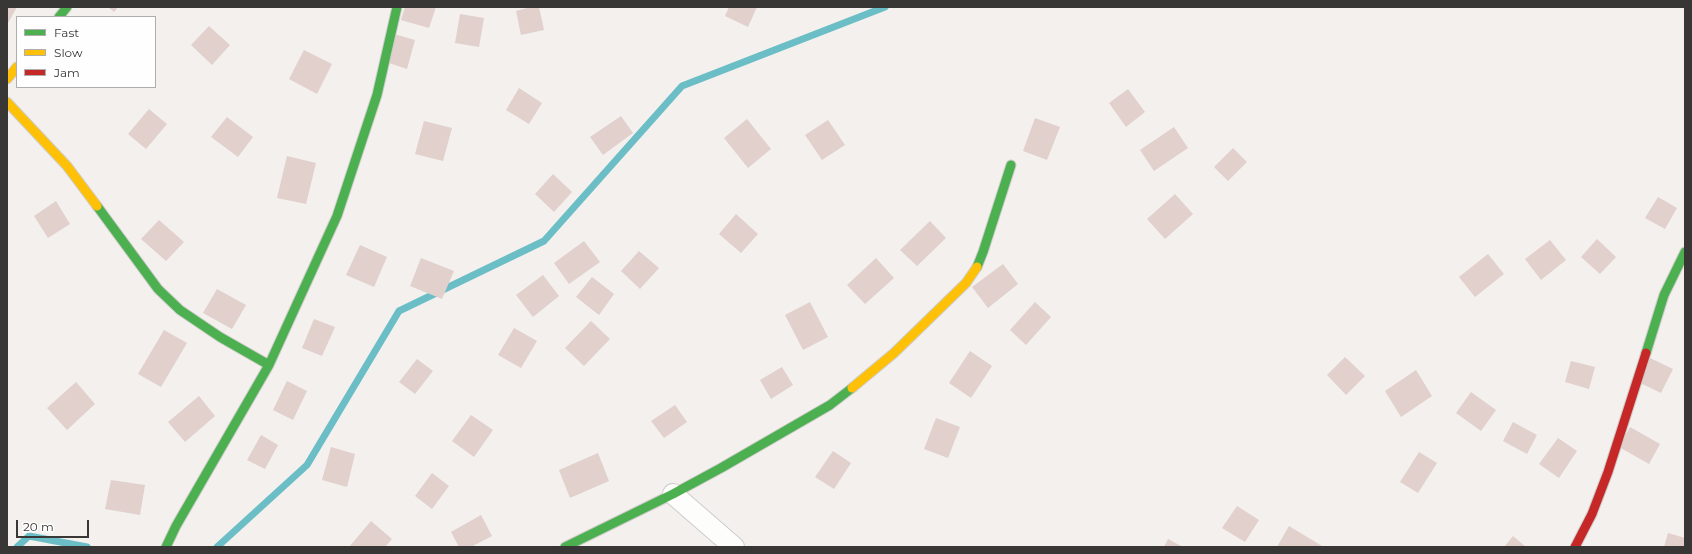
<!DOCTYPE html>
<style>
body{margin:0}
#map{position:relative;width:1692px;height:554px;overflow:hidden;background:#f3f0ee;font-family:Montserrat,sans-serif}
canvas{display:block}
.frame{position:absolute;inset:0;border:8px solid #393735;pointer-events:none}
.legend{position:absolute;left:16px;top:16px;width:140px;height:72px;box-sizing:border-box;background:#fefefe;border:1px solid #afaeae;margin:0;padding:5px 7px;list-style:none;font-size:12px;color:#393735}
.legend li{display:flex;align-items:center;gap:8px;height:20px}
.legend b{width:20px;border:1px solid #afaeae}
.scale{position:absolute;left:16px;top:520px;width:73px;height:18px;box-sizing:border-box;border:2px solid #393735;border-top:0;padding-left:5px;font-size:12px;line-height:14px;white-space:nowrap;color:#393735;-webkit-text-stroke:3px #fefefe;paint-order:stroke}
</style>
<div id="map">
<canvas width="1692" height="554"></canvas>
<div class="frame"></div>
<ul class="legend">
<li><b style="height:5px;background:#4caf50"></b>Fast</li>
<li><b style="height:5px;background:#ffc107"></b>Slow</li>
<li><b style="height:5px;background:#c62828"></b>Jam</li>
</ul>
<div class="scale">20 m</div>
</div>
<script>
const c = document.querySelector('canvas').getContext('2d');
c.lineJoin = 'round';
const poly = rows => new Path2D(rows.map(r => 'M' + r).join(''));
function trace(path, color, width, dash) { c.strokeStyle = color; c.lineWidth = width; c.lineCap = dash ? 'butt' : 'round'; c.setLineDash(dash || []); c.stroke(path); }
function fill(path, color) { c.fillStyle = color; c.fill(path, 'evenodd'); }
trace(poly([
 [17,547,29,536,87,547],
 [217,547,307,465,399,311,544,241,682,86,885,7]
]), '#6bbec5', 7);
fill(poly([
 [7,7,17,7,7,25],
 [108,7,118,7,114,12],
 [405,7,436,7,429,28,401,20],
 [531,7,539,7,544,30,521,35,516,11],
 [729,7,757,7,748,27,725,16],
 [460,14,484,18,479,47,455,43],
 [209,26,230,45,212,65,191,45],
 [394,34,415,40,407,69,386,62],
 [304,50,332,64,317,94,289,79],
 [519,88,542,103,529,124,506,110],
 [1128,89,1145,112,1126,127,1109,103],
 [149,109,167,124,146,149,128,134],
 [621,116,633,133,603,155,590,137],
 [227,117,253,137,238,157,211,137],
 [1035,118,1060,127,1047,160,1023,151],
 [747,119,771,149,748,168,724,138],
 [828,120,845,145,822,160,805,135],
 [424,121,452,128,443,161,415,154],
 [1174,127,1188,148,1154,171,1140,150],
 [1233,148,1247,162,1228,181,1214,167],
 [287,156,316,163,306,204,277,198],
 [553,174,572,192,554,212,535,194],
 [1175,194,1193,214,1165,239,1147,219],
 [1658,197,1677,208,1665,229,1645,218],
 [56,201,70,224,48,238,34,216],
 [736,214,758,234,741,253,719,234],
 [159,220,184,242,166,261,141,239],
 [930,221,946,238,917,266,900,250],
 [1597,239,1616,257,1600,274,1581,257],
 [1550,240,1566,260,1541,280,1525,259],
 [584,241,600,262,569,284,554,263],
 [360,245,387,257,374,287,346,275],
 [639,251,659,268,640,289,621,271],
 [1488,254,1504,274,1475,297,1459,277],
 [421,258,454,271,442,299,410,286],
 [876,258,894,278,865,304,847,285],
 [1003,264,1018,284,988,308,972,287],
 [543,275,559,296,533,317,516,295],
 [592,277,614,294,599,315,576,297],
 [217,289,246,305,232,329,203,313],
 [810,302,828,337,803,350,785,315],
 [1035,302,1051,317,1026,345,1010,330],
 [314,319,335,327,322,356,302,348],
 [591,321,610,339,584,366,565,348],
 [514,328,537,341,521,368,498,355],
 [164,330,187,343,161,387,138,374],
 [970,351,992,366,971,398,949,383],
 [1345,357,1365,376,1346,395,1327,375],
 [1650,358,1673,369,1661,393,1638,382],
 [417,359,433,371,415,394,399,382],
 [1571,361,1595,367,1589,389,1565,382],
 [782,367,793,385,771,399,760,380],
 [1416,370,1432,396,1401,417,1385,391],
 [287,381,307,391,293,420,273,410],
 [76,382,95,404,67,430,47,408],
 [1471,392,1496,410,1481,431,1456,413],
 [199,396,215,416,185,442,168,422],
 [675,405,687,422,664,438,651,421],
 [471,415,493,430,474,457,452,441],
 [936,418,960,427,948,458,924,449],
 [1513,422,1537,435,1527,454,1503,441],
 [1630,427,1660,444,1649,464,1619,447],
 [261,435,278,445,265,469,247,460],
 [1558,438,1577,451,1559,478,1539,464],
 [331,447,355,454,347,487,322,480],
 [833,451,851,463,834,489,815,477],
 [1419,452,1437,463,1418,493,1400,482],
 [598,453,609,481,570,498,559,470],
 [432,473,449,486,432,509,415,496],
 [111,480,145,485,140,515,105,509],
 [1237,506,1259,520,1245,542,1222,528],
 [481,515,492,536,471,547,459,547,451,532],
 [371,521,392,539,385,547,349,547],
 [1289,526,1322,546,1321,547,1277,547],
 [1668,533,1685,538,1685,547,1664,547],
 [1513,536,1526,547,1504,547],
 [1168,539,1183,547,1164,547]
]), '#e1d0cc');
const street = poly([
 [673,494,734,547]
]);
const fast = poly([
 [59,17,67,7],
 [97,206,158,289,180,310,220,337,269,365],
 [977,267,983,252,1011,165],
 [1646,353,1664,295,1685,252],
 [166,547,176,526,269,365,337,216,377,95,397,7],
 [565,547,673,494,721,468,830,405,852,388]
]);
const slow = poly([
 [7,79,17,67],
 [7,102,67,166,97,206],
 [852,388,894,353,966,283,977,267]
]);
const jam = poly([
 [1575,547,1592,514,1608,472,1646,353]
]);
trace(street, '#cecdcb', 22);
trace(fast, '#cecdcb', 11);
trace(slow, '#cecdcb', 11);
trace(jam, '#cecdcb', 11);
trace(street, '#fdfdfc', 20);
trace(fast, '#4caf50', 9);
trace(slow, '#ffc107', 9);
trace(jam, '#c62828', 9);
</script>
